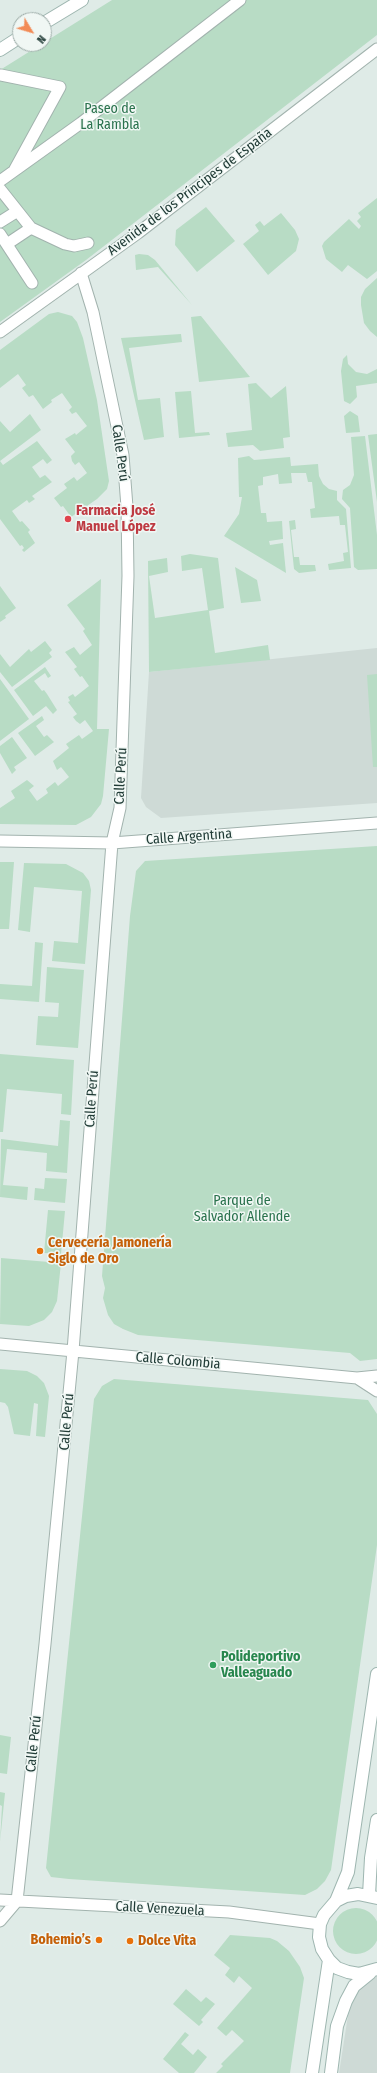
<!DOCTYPE html>
<meta charset="utf-8">
<style>
body{margin:0}
#map{position:relative;width:377px;height:2073px;overflow:hidden;background:#dfebe7;font-family:"Fira Sans Condensed",sans-serif}
canvas{display:block}
.north{position:absolute;left:12px;top:12px;width:40px;height:40px;box-sizing:border-box;background:#f0f7f4;border:1px solid #9daca8;border-radius:50%;rotate:128deg;font-size:11px;font-weight:700;line-height:16px;text-align:center;color:#203b36}
.north::after{content:'';display:block;margin:auto;width:14px;height:18px;background:#f28b56;clip-path:polygon(50% 0,100% 100%,50% 72%,0 100%)}
</style>
<div id="map">
<canvas width="377" height="2073"></canvas>
<div class="north">N</div>
</div>
<script>
const c = document.querySelector('canvas').getContext('2d');
c.lineJoin = 'round';
function fill(path, color) { c.fillStyle = color; c.fill(path, 'evenodd'); }
const poly = rows => new Path2D(rows.map(r => 'M' + r).join(''));
function trace(path, color, width, dash) { c.strokeStyle = color; c.lineWidth = width; c.lineCap = dash ? 'butt' : 'round'; c.setLineDash(dash || []); c.stroke(path); }
function write(font, color, halo, rows, align = 'center') {
  c.font = font + ' "Fira Sans Condensed",sans-serif'; c.lineWidth = 3; c.setLineDash([]); c.textBaseline = 'middle'; c.strokeStyle = halo; c.fillStyle = color; for (const [text, x, y, turn = 0] of rows) {
    c.save(); c.translate(x, y); c.rotate((+turn || 0) * Math.PI / 180); c.textAlign = isNaN(turn) ? turn : align; if (halo) c.strokeText(text, 0, 0); c.fillText(text, 0, 0); c.restore();
  }
}
fill(poly([
 [377,648,377,803,161,818,146,807,141,798,149,672],
 [377,1975,377,2073,339,2073,349,2009,357,1991]
]), '#cedad6');
fill(poly([
 [112,0,377,0,377,35,86,260,0,322,0,70],
 [377,198,377,271,367,279,348,265,342,272,326,259,322,246,324,242,349,219,359,229,361,226,357,221,361,217,358,213],
 [206,207,235,241,197,272,175,245,176,230],
 [281,213,295,230,299,239,296,251,268,275,243,244,259,231,255,225,260,221,264,226],
 [139,254,148,255,155,260,192,305,158,267,136,270,135,255],
 [377,278,377,337,370,331,364,323,361,305,361,297,365,289],
 [58,312,72,316,77,322,83,338,97,400,109,481,107,489,97,499,71,517,63,506,61,507,54,498,67,488,64,484,74,477,77,481,87,473,79,462,75,465,72,461,71,456,75,452,65,439,75,433,76,435,87,426,76,412,72,414,69,410,72,407,62,393,51,400,52,402,43,409,33,395,29,397,22,388,26,385,18,374,0,388,0,350,49,314],
 [200,316,201,316,250,377,199,382,191,317],
 [181,334,182,342,129,348,138,400,160,398,164,437,144,440,121,338],
 [347,355,348,364,356,372,367,374,377,369,377,383,356,386,357,397,350,404,344,401,341,371,343,359],
 [256,383,271,398,286,386,290,437,283,438,284,448,260,451,253,445,228,447,226,433,252,430,248,384],
 [191,391,195,433,209,432,210,435,179,438,175,392],
 [350,411,358,416,360,432,346,433,344,416],
 [30,414,41,430,0,461,0,421,10,432],
 [377,434,377,502,368,435],
 [365,436,377,535,377,569,358,570,354,567,350,508,342,499,343,490,350,485,354,475,351,437],
 [37,441,52,460,47,464,43,459,32,467,40,478,45,475,52,482,32,496,35,499,29,503,27,500,12,511,20,522,22,521,30,530,28,532,35,543,24,552,22,550,24,548,22,545,20,546,0,519,0,461,3,465],
 [249,456,254,460,290,457,291,466,318,464,319,476,323,484,329,489,337,491,337,500,346,509,351,568,329,570,328,564,344,561,343,553,348,552,345,525,340,525,339,516,311,518,310,509,315,508,312,482,308,482,306,473,291,473,292,483,279,484,278,474,263,477,263,485,258,486,261,513,266,513,267,522,282,521,283,539,269,541,270,545,283,543,286,573,224,536,239,514,242,497,239,497,238,458],
 [295,520,296,529,291,530,294,557,299,557,300,565,315,565,316,571,299,573,294,569,289,521],
 [190,554,218,558,224,608,209,611,215,653,268,645,270,660,149,672,148,561,167,558,168,572,149,576,155,618,208,610,202,568,182,571,181,556],
 [235,567,257,580,261,601,241,603],
 [101,579,97,729,109,729,103,796,101,804,91,817,76,825,0,824,0,808,15,798,11,791,27,780,34,786,29,790,37,801,48,793,46,789,55,782,58,786,69,777,61,767,57,770,53,761,69,748,66,744,79,735,82,739,93,731,85,720,80,724,76,721,73,717,77,714,68,702,70,701,68,697,73,694,75,697,89,686,82,676,80,677,74,669,77,667,65,652,74,647,80,655,92,645,83,631,85,629,67,605],
 [0,586,16,608,5,616,6,618,0,622],
 [45,641,52,650,49,653,52,657,12,687,0,672,0,654,10,667,29,649,31,652],
 [45,667,51,676,48,678,45,673,34,681,42,691,44,690,47,694,57,710,53,714,46,706,33,716,14,690],
 [377,674,377,767,373,767,367,675],
 [0,679,29,719,0,741],
 [42,716,44,720,36,726,44,737,47,735,54,742,35,756,18,733],
 [12,737,27,758,14,767,16,770,12,774,0,753,0,746],
 [377,846,377,1359,360,1361,350,1353,138,1335,123,1329,114,1324,108,1315,103,1298,105,1288,102,1276,130,916,136,871,145,861],
 [0,862,14,862,9,929,0,929],
 [24,863,66,864,83,873,89,881,91,890,85,964,52,961,54,941,78,943,82,891,34,887,30,932,18,930],
 [35,942,43,943,39,1002,0,999,0,984,32,986],
 [47,967,84,970,78,1048,36,1045,38,1016,58,1017,59,1003,45,1002],
 [0,1054,74,1060,71,1115,61,1114,62,1094,7,1089,3,1132,0,1132],
 [60,1120,70,1121,67,1173,46,1171,47,1153,7,1149,3,1185,28,1187,27,1200,0,1197,1,1139,58,1146],
 [45,1178,67,1179,65,1203,34,1200,35,1188,44,1189],
 [48,1210,65,1211,61,1254,44,1253],
 [1,1258,61,1263,57,1301,52,1312,44,1320,29,1326,0,1324],
 [0,1369,27,1371,37,1376,44,1383,49,1396,45,1437,36,1436,38,1404,34,1403,30,1436,14,1434,8,1407,5,1403,0,1402],
 [114,1379,368,1400,377,1414,377,1545,331,1870,325,1881,317,1889,305,1895,69,1879,51,1877,46,1868,94,1399,102,1386],
 [0,1735,11,1737,7,1774,0,1773],
 [0,1792,5,1793,0,1842,2,1806,0,1805],
 '333 1931a23 23 0 1 1 46 0a23 23 0 1 1-46 0Z',
 [230,1935,270,1938,277,1941,289,1951,300,1967,304,1978,290,2073,216,2073,223,2066,221,2064,244,2041,232,2030,226,2036,217,2028,252,1988,239,1976,234,1983,225,1975,230,1968,214,1955],
 [186,1989,201,2002,206,1997,215,2004,201,2020,203,2022,199,2026,173,2004],
 [185,2032,189,2035,181,2044,193,2055,198,2049,207,2057,194,2073,179,2073,163,2059]
]), '#b8dcc5');
const street = poly([
 [1,75,60,87,15,169],
 [0,181,81,123,240,0],
 [0,189,31,228,65,244,74,246,88,243],
 [0,222,16,212],
 [0,234,32,283],
 [7,244,31,228],
 [0,332,138,233,377,49],
 [0,841,112,843,377,823],
 [0,1344,357,1378,377,1376],
 [357,1378,377,1391],
 [0,1900,229,1912,320,1924],
 [0,1921,17,1901,45,1644,73,1351,112,843,120,808,128,576,127,507,123,455,93,312,81,273]
]);
const secondary = poly([
 [44,23,82,0],
 [0,50,20,37],
 [369,1895,371,1858,377,1820],
 [377,1898,358,1894,346,1896,336,1901,324,1915,320,1924,319,1937,322,1949,329,1960,337,1968,348,1972,359,1974,377,1969],
 [336,1901,348,1872,377,1674],
 [312,2073,329,1960],
 [331,2073,337,2026,346,2001,354,1986,370,1973]
]);
trace(street, '#a2b3ae', 13);
trace(secondary, '#9eb6b0', 14);
trace(street, '#fff', 11);
trace(secondary, '#fff', 12);
for (const [x, y, r, color] of [
 [68,519,4,"#e0444e"],
 [40,1251,4,"#e8710a"],
 [213,1665,4,"#2e9e5b"],
 [99,1940,4,"#e8710a"],
 [130,1941,4,"#e8710a"]
]) { const dot = new Path2D(); dot.arc(x, y, r, 0, 2 * Math.PI); c.fillStyle = color; c.fill(dot); trace(dot, '#f0f7f4', 1.5); }
write('14px', '#2a724d', '#f0f7f4', [
 ["Paseo de",110,109],
 ["La Rambla",110,125],
 ["Parque de",242,1201],
 ["Salvador Allende",242,1217]
]);
write('14px', '#203b36', '#f0f7f4', [
 ["Avenida de los Príncipes de España",190,192,-37],
 ["Calle Perú",120,453,82],
 ["Calle Perú",121,776,-87],
 ["Calle Argentina",189,837,-4],
 ["Calle Perú",92,1099,-86],
 ["Calle Colombia",178,1361,5],
 ["Calle Perú",67,1422,-85],
 ["Calle Perú",34,1744,-84],
 ["Calle Venezuela",160,1909,3]
]);
write('bold 14px', '#be3a42', '#f0f7f4', [
 ["Farmacia José",76,511],
 ["Manuel López",76,527]
], 'left');
write('bold 14px', '#c56008', '#f0f7f4', [
 ["Cervecería Jamonería",48,1243],
 ["Siglo de Oro",48,1259],
 ["Bohemio’s",91,1940,"right"],
 ["Dolce Vita",138,1941]
], 'left');
write('bold 14px', '#27864d', '#f0f7f4', [
 ["Polideportivo",221,1657],
 ["Valleaguado",221,1673]
], 'left');
</script>
